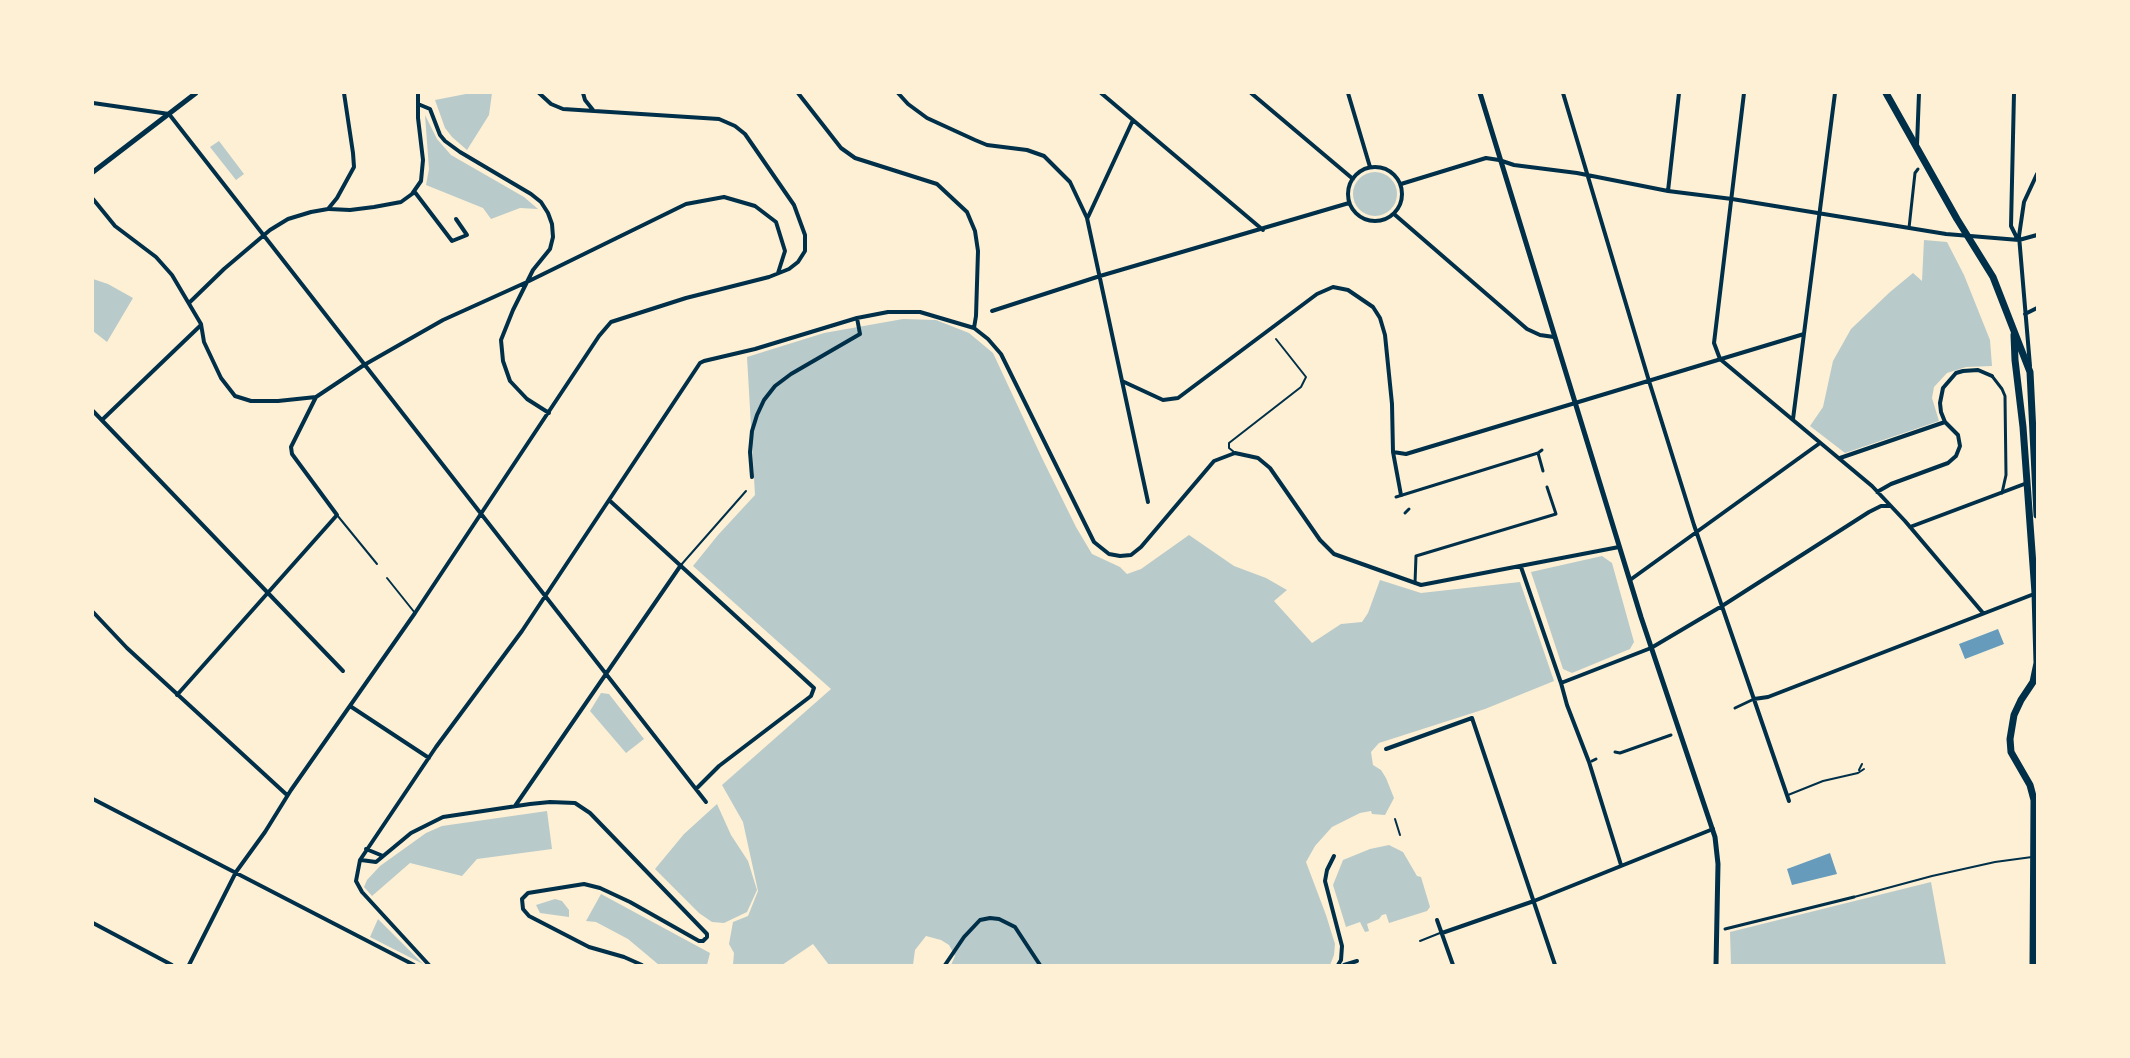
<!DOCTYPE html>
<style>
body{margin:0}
#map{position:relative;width:2130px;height:1058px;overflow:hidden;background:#fdf0d5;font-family:"Roboto Condensed",sans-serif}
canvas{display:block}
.frame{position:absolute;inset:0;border:94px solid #fdf0d5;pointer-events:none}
</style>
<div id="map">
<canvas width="2130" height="1058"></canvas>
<div class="frame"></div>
</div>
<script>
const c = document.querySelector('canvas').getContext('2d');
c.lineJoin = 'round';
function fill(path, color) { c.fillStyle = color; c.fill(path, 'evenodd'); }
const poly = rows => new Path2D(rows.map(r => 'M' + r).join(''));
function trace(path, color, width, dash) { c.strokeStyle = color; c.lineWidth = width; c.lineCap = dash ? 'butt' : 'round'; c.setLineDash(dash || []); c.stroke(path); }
fill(poly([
 [471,93,492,93,489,115,467,150,452,137,445,128,435,100],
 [425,115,437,139,451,155,524,197,538,209,520,208,491,219,483,208,426,185,429,169],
 [219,141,244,174,236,180,210,147],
 '1353 194a22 22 0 1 1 44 0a22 22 0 1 1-44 0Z',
 [1924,240,1947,242,1964,275,1990,340,1992,366,1966,367,1947,373,1934,387,1932,398,1939,421,1845,453,1810,426,1823,407,1833,361,1851,329,1890,292,1913,273,1922,281],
 [93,279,108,284,133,298,107,342,93,331],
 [903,319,936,320,969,333,993,353,1042,458,1076,527,1092,554,1120,567,1127,574,1141,569,1189,535,1234,566,1266,578,1287,590,1274,601,1312,643,1341,624,1362,622,1368,613,1380,580,1421,593,1520,582,1554,681,1485,709,1379,743,1371,752,1373,765,1381,770,1386,778,1394,798,1385,815,1372,814,1371,811,1360,813,1332,827,1315,846,1306,862,1326,915,1335,944,1334,955,1330,965,951,965,955,956,949,945,941,940,926,936,915,950,913,965,829,965,813,944,782,965,733,965,734,953,729,944,733,922,748,916,758,891,743,822,722,785,831,689,693,566,718,535,755,495,747,357,824,333],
 [1602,556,1612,563,1634,642,1630,649,1572,673,1563,669,1531,572],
 [601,693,609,694,644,739,626,753,590,711],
 [717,804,731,835,748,861,757,890,747,912,724,923,712,922,699,913,655,869,684,834],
 [547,811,552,849,477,859,462,876,410,863,372,896,364,887,367,880,380,866,426,833,442,826],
 [1389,845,1403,852,1417,876,1421,877,1430,907,1427,911,1389,923,1386,914,1382,915,1379,919,1367,924,1369,931,1365,932,1360,922,1346,927,1333,885,1343,860,1370,849],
 [1931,882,1946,965,1731,965,1730,932],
 [601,894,710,953,707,965,659,965,628,939,596,922,586,921],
 [555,899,562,901,569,910,569,917,540,913,536,905],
 [378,919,423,964,370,937]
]), '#b9caca');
fill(poly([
 [1998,629,2004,644,1965,659,1959,644],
 [1830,853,1837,874,1792,885,1787,869]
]), '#669bbc');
trace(poly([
 [1234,452,1229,448,1229,443,1301,387,1306,377,1276,339],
 [337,515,377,564],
 [681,565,746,491],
 [387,578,415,613],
 [1859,770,1862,764],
 [1788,795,1823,781,1858,773,1864,769],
 [1395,819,1400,835],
 [1854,897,1932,876,1995,862,2032,857],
 [1420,941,1440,933]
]), '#003049', 2);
trace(poly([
 [1909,228,1915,173,1918,169],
 [1992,376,2002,389,2005,396,2006,475,2002,493],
 [1542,450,1538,453,1543,471],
 [1396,497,1538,453],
 [1405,513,1409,509],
 [1415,583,1416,556,1556,514,1547,487],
 [1735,708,1754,699],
 [1615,752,1620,753,1671,735],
 [1592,761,1596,759],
 [1725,929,1854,897]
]), '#003049', 3);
trace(poly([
 [583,93,585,100,593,110],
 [798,93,841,148,855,158,937,184,967,212,975,231,978,251,976,316,974,328],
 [898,93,908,104,927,118,975,140,987,145,1027,150,1044,156,1070,182,1087,218,1148,502],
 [1101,93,1263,230],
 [1251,93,1353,179],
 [1348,93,1370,167],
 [1563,93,1649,381,1694,525,1789,801],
 [1744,93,1714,343,1720,359,1872,486,1905,521,1983,613],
 [2014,93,2011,226,2018,240],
 [93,103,169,114,706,802],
 [418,104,430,109,440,135,445,141,460,152,531,194,541,202,548,213,552,224,553,237,550,249,533,270,513,310,501,340,503,361,510,381,527,399,549,413],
 [1917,145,1919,93],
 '1348 194a27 27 0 1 1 54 0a27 27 0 1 1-54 0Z',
 [1401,184,1486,158,1499,160,1514,165,1577,173,1668,191,1732,199,1946,234,2019,240,2037,235],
 [414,191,452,241,467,235,456,219],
 [1668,191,1679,93],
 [93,199,115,226,156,257,172,275,201,324,204,342,221,378,235,396,251,401,278,401,316,397,364,365,443,320,527,282,686,204,724,197,755,206,776,222,785,251,778,273],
 [329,209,350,210,374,207,401,202,412,194,421,181,423,160,418,118,418,93],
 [1394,214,1527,329,1540,335,1554,337],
 [1088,217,1133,120],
 [190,302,224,269,270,230,288,219,311,212,328,209,337,198,354,167,353,153,344,93],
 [992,311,1100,276,1349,203],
 [2025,314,2037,308],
 [2030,366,2019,236,2024,202,2037,174],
 [1122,381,1163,400,1178,398,1317,294,1333,287,1348,290,1373,307,1380,318,1385,335,1392,404,1393,452,1401,495],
 [93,411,343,671],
 [1793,419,1835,93],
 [102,420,201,325],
 [1393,452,1406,454,1804,334],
 [1840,458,1945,422],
 [752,477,750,452,752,431,757,415,764,400,775,386,791,374,860,334,857,318],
 [1877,492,1891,484,1948,463,1956,456,1960,446,1958,435,1945,422,1941,412,1940,403,1943,388,1956,373,1963,371,1978,370,1992,376],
 [609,500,814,688,811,696,719,766,696,789],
 [1910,527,2027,483],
 [1521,567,1561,683,1567,705,1589,762,1621,865],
 [1630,580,1820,443],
 [93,612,127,648,287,795],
 [1561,683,1651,648,1722,606,1869,512,1881,506,1890,506],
 [177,695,337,515,292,454,291,447,316,397],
 [1754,699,1768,697,2034,594],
 [350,706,429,758],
 [1386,749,1472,718,1555,965],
 [93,799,414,965],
 [515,806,681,565],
 [366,849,383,856],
 [1334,856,1327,870,1325,881,1342,946,1341,960,1338,965],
 [361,860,376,862,411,833,443,817,530,804,550,802,575,803,590,813,707,934,707,937,703,941,699,941,630,902,600,888,584,884,528,893,522,899,523,909,529,916,589,947,624,957,642,965],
 [1437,920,1453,965],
 [93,923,172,965],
 [1442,933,1534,901,1713,829],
 [189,965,236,872,265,832,291,790,415,613,599,336,611,322,686,298,769,277,789,269,798,262,805,251,805,235,794,205,745,134,735,126,719,119,563,109,551,104,539,93],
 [429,965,362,892,356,881,360,860,436,747,522,631,700,363,704,361,755,349,857,318,888,312,920,312,974,328,988,339,1001,354,1094,542,1109,554,1120,556,1131,555,1141,547,1214,461,1235,453,1258,458,1270,468,1320,540,1334,554,1421,585,1619,547],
 [945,965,964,937,980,920,990,918,999,919,1015,927,1040,965],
 [1344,965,1357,961]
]), '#003049', 4);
trace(poly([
 [1480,93,1641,617,1715,837,1718,864,1716,965],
 [93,172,196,93]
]), '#003049', 5);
trace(poly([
 [1886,93,1957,219,1993,277,2030,372,2037,515],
 [2014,335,2015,360,2023,427,2035,593,2037,663,2033,682,2021,700,2014,715,2010,739,2011,752,2030,785,2034,800,2033,965]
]), '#003049', 7);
</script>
